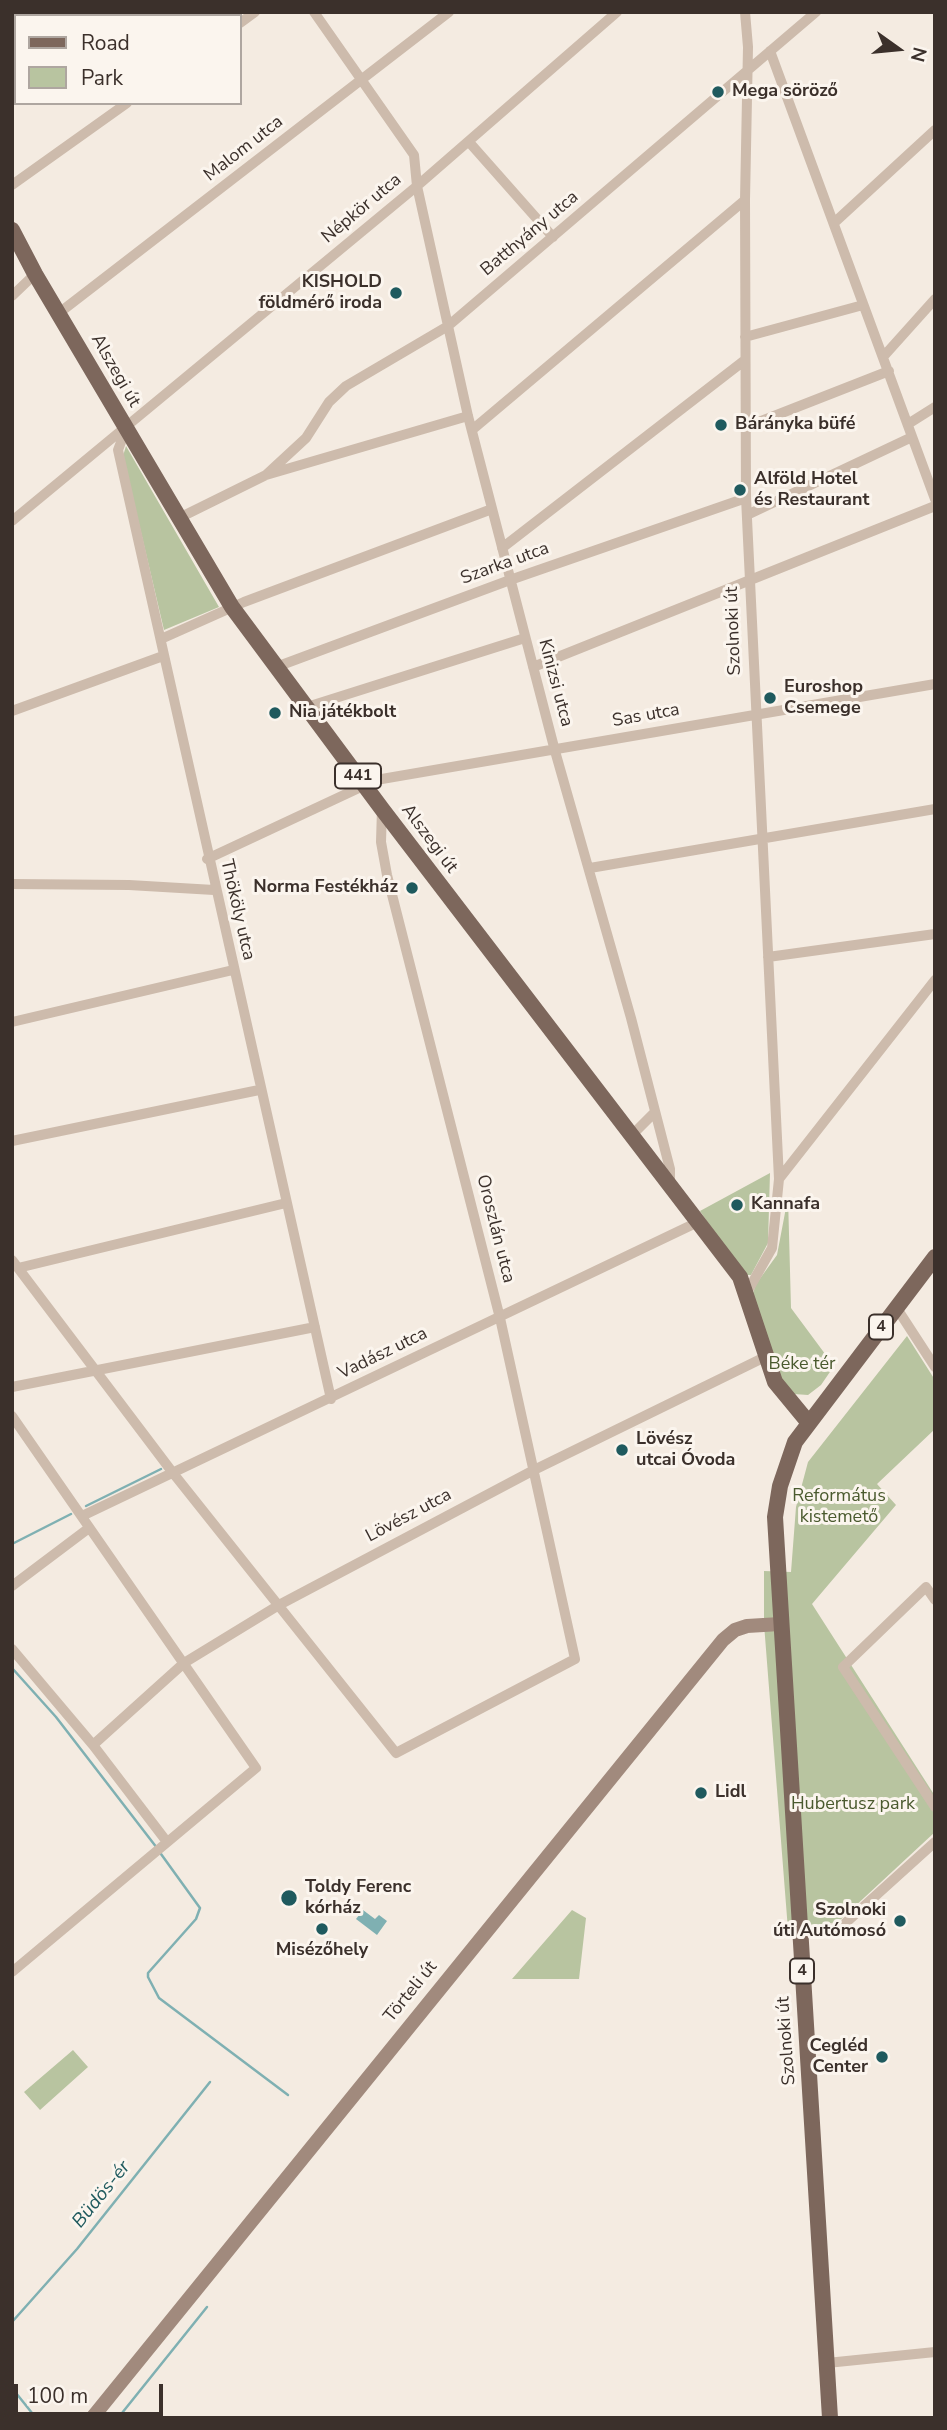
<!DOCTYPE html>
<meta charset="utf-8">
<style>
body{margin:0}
#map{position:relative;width:947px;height:2430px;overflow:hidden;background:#f4ebe1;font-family:"Nunito Sans",sans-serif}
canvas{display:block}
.frame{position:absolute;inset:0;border:14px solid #3b302b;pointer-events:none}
.legend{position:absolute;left:14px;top:14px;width:228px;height:91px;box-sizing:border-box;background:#fbf5ee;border:2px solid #aea6a0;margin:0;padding:9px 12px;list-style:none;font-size:21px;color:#3b302b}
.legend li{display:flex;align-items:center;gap:14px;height:35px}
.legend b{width:35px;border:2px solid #aea6a0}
.north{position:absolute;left:863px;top:14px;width:70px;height:70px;-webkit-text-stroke:5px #fbf5ee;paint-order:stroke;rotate:105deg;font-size:19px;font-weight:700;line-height:28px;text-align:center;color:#3b302b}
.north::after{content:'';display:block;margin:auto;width:24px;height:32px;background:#3b302b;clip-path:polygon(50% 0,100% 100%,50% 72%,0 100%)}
.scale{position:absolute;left:14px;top:2384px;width:149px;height:32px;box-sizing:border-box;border:4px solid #3b302b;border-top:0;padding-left:9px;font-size:21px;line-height:24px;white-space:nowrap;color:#3b302b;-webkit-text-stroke:5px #fbf5ee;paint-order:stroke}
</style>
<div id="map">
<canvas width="947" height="2430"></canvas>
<div class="frame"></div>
<ul class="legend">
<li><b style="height:9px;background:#7d675c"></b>Road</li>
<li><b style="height:19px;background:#b8c4a0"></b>Park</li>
</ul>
<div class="north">N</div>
<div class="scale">100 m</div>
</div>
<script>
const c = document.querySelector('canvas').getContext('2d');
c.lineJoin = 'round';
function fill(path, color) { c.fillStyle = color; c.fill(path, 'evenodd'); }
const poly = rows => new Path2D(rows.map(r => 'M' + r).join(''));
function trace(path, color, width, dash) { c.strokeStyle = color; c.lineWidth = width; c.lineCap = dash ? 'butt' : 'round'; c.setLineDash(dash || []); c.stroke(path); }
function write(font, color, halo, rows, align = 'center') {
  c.font = font + ' "Nunito Sans",sans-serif'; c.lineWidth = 6; c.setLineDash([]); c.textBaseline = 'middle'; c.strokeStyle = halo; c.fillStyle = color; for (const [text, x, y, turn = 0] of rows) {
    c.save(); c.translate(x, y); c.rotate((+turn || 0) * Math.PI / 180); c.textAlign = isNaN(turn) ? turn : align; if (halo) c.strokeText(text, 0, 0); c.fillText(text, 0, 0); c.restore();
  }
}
fill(poly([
 [126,446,219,607,164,630,123,456],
 [770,1173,768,1243,751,1275,743,1275,700,1211],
 [788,1197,791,1308,834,1366,821,1385,808,1395,794,1394,779,1380,753,1293,756,1284,777,1255],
 [907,1336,935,1380,935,1429,877,1484,896,1505,812,1604,935,1796,935,1832,838,1922,788,1930,764,1624,764,1571,791,1572,796,1507,808,1462],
 [572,1910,586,1918,579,1979,512,1979],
 [73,2050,88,2067,40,2110,24,2092]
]), '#b8c4a0');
fill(poly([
 [363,1910,375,1919,379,1915,387,1921,377,1935,356,1919]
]), '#7fb0b2');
trace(poly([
 [86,1506,161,1469],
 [12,1544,71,1514],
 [12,1668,56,1717,157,1848],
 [161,1854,200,1908,196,1919,148,1973,148,1977,159,1998,288,2095],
 [12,2322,77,2249,210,2082],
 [12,2388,36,2418],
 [118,2418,207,2307]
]), '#7fb0b2', 2.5);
trace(poly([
 [314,12,414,155,417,186,468,416,555,751,631,1018,670,1169,670,1185],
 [745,12,748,47,745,200,746,498,779,1179,772,1248,746,1294],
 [62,16,66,12],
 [240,23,255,12],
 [770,51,935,499],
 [12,61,16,58],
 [469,142,553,237],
 [12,185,127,103],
 [835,222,935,130],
 [12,296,35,274],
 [59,313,449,12],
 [745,337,863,305],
 [883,357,935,299],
 [908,424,935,407],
 [746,427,889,371],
 [126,429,118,450,331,1399],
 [472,430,745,200],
 [266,475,306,438,329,402,346,386,448,326,816,12],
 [747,515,912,437],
 [179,518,266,475,468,416],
 [12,521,417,186,617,12],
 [502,548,745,360],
 [161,639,244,602,492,509],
 [276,667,510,580,746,498],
 [533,667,935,506],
 [307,707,525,638],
 [12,711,163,656],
 [207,859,376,780,935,684],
 [590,868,935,809],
 [12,884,129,885,214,890],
 [768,957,935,934],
 [12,1022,233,970],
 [632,1135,655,1112],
 [12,1141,259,1090],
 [779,1179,935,980],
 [12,1260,173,1473,396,1753,575,1659,500,1318,387,875,381,842,382,809],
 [18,1268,286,1203],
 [896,1307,935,1367],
 [12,1387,315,1327],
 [12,1416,256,1768,12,1972],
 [82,1516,698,1222],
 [12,1586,89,1528],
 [935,1600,926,1587,843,1667,935,1807],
 [12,1649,93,1745,167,1842],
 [93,1745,184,1663,279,1605,534,1470,767,1356],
 [800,1935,841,1927,935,1842],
 [827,2363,935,2352]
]), '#cdbbac', 10);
trace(poly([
 [92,2418,723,1640,735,1630,747,1626,780,1624]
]), '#a18a7d', 14);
trace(poly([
 [12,230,35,274,232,607,382,809,740,1277,775,1382,808,1422],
 [830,2418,775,1517,780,1486,795,1442,935,1257]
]), '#7d675c', 16);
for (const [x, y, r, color] of [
 [718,92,7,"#1f5a5e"],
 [396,293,7,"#1f5a5e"],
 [721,425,7,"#1f5a5e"],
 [740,490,7,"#1f5a5e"],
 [770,698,7,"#1f5a5e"],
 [275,713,7,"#1f5a5e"],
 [412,888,7,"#1f5a5e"],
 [737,1205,7,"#1f5a5e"],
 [622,1450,7,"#1f5a5e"],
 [701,1793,7,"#1f5a5e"],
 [289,1898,9,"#1f5a5e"],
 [900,1921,7,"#1f5a5e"],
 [322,1929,7,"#1f5a5e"],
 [882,2057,7,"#1f5a5e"]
]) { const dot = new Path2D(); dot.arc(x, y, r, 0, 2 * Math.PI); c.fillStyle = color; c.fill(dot); trace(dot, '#fbf5ee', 2.5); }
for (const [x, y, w] of [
 [358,776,46],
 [881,1327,24],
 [802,1971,24]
]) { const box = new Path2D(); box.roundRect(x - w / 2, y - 12.5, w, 25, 5); c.fillStyle = '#fbf5ee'; c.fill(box); trace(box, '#3b302b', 2); }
write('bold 16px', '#3b302b', null, [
 ["441",358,776],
 ["4",881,1327],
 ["4",802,1971]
]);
write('bold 18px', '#3b302b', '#fbf5ee', [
 ["Mega söröző",732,92],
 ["KISHOLD",382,283,"right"],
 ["földmérő iroda",382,304,"right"],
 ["Bárányka büfé",735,425],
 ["Alföld Hotel",754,480],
 ["és Restaurant",754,501],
 ["Euroshop",784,688],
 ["Csemege",784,709],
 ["Nia játékbolt",289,713],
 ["Norma Festékház",398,888,"right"],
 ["Kannafa",751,1205],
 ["Lövész",636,1440],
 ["utcai Óvoda",636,1461],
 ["Lidl",715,1793],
 ["Toldy Ferenc",305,1888],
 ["kórház",305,1909],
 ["Szolnoki",886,1911,"right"],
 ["úti Autómosó",886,1932,"right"],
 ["Misézőhely",322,1951,"center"],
 ["Cegléd",868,2047,"right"],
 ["Center",868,2068,"right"]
], 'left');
write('18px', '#3b302b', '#fbf5ee', [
 ["Malom utca",244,149,-38],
 ["Népkör utca",362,209,-40],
 ["Batthyány utca",530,234,-40],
 ["Alszegi út",115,371,60],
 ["Szarka utca",505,564,-20],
 ["Szolnoki út",734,631,-92],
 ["Kinizsi utca",555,683,75],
 ["Sas utca",646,716,-10],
 ["Alszegi út",429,839,53],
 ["Thököly utca",237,910,77],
 ["Oroszlán utca",495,1229,76],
 ["Vadász utca",383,1354,-26],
 ["Lövész utca",409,1516,-28],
 ["Törteli út",411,1992,-51],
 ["Szolnoki út",787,2041,-94]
]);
write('18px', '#4a5a2e', '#fbf5ee', [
 ["Béke tér",802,1365],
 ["Református",839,1497],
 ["kistemető",839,1518],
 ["Hubertusz park",853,1805]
]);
write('italic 19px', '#1f5a5e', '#fbf5ee', [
 ["Büdös-ér",102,2195,-51]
]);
</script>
